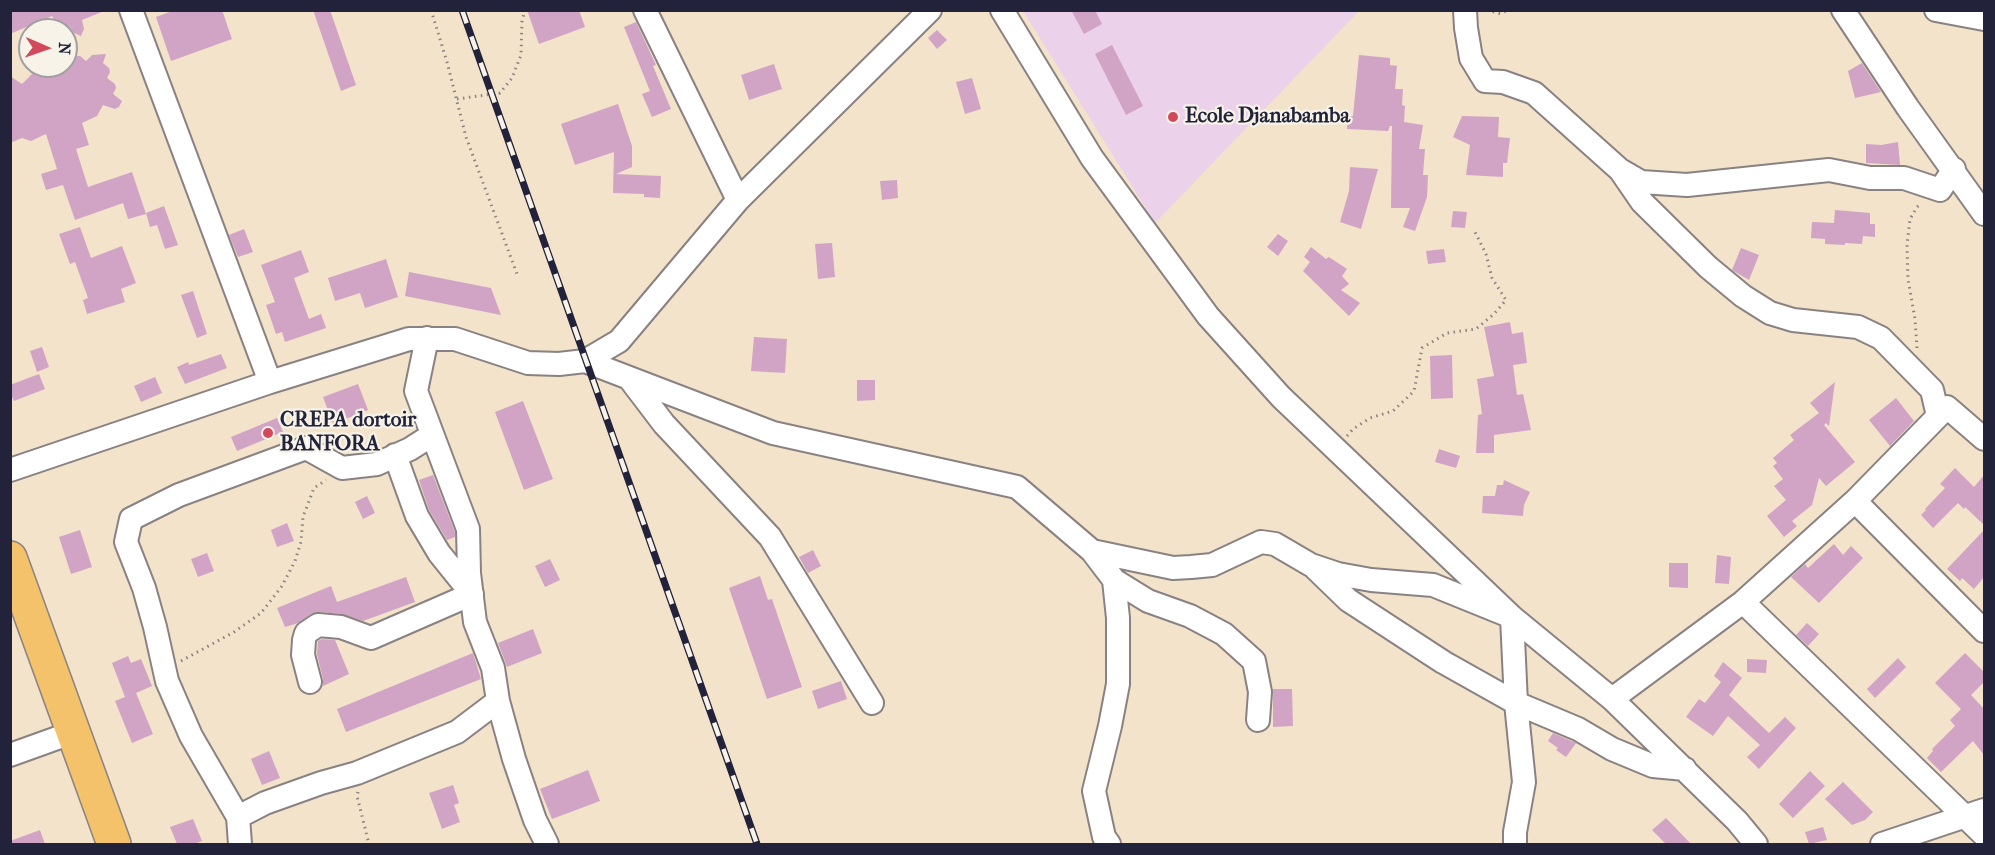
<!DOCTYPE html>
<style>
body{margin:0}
#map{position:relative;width:1995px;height:855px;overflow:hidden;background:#f2e3ca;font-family:"IM FELL French Canon",serif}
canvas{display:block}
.frame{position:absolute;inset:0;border:12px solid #22223b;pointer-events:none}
.north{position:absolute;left:18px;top:18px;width:60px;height:60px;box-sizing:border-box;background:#f7f3e8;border:2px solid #a29fa3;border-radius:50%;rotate:92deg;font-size:16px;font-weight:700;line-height:24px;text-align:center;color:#22223b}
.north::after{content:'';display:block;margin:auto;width:21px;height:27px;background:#d1495b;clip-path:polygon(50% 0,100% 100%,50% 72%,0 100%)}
</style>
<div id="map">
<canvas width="1995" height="855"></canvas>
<div class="frame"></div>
<div class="north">N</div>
</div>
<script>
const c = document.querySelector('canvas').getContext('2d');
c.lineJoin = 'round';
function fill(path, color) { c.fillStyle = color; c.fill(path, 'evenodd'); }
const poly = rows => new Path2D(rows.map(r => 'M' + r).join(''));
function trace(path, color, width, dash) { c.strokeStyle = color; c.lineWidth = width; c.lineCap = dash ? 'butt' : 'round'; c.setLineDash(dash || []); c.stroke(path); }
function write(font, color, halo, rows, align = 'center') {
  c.font = font + ' "IM FELL French Canon",serif'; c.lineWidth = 4.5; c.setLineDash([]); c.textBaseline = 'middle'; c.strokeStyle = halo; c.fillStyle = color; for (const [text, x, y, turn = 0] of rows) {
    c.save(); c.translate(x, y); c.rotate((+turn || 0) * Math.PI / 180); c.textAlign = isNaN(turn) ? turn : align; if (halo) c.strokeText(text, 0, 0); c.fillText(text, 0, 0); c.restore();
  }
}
fill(poly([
 [1023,11,1359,11,1155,223]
]), '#ecd1ea');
fill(poly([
 [10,10,104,10,104,11,82,20,84,29,81,36,74,33,69,26,64,28,60,27,52,16,10,34],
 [175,10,222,10,232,39,171,61,156,17],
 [313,10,330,10,356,85,341,91],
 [527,10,579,10,585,27,539,44],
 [1071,10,1095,10,1102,24,1084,34],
 [636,22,656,65,653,66,671,109,652,117,642,94,650,91,624,27],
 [937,30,947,40,937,49,928,38],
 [1112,45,1143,106,1126,115,1095,54],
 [106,54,103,63,109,68,110,72,107,78,115,84,116,88,113,94,122,101,119,107,115,109,103,105,97,116,82,123,89,145,76,149,88,187,132,172,146,214,128,219,123,203,75,220,63,185,46,190,41,174,57,169,46,134,31,141,22,138,10,143,10,76,22,84,33,73,38,73,43,76,53,66,72,66,72,59,75,56,80,56,86,61,92,55],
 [1359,55,1390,58,1390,65,1397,66,1395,89,1403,89,1402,105,1405,106,1404,122,1423,125,1419,149,1425,149,1423,175,1428,175,1427,197,1415,231,1403,227,1410,208,1391,208,1392,126,1390,126,1388,131,1347,129,1348,116,1353,116],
 [1862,63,1881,92,1855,98,1848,71],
 [774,64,782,89,749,100,741,75],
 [972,78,981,109,965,114,956,82],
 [618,104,632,146,632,167,616,174,661,176,660,198,644,197,644,194,613,193,614,152,575,165,561,124],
 [1462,116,1499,117,1498,137,1510,138,1507,163,1503,163,1503,177,1466,175,1470,145,1453,137],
 [1898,142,1900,165,1866,163,1866,144,1881,145],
 [1350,167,1378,169,1361,229,1340,222,1349,191],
 [897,180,898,198,882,200,880,181],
 [164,206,178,245,165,249,157,225,150,227,146,213],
 [1835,210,1870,213,1870,224,1875,224,1875,237,1863,236,1862,244,1845,243,1845,245,1825,244,1825,239,1811,238,1812,222,1834,223],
 [1453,211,1467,212,1465,228,1451,227],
 [80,227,91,258,122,246,136,283,121,289,125,302,87,314,83,300,88,298,75,262,70,264,59,234],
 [244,229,253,252,238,257,229,235],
 [1278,234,1288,241,1278,256,1267,247],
 [832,243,835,277,818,279,815,244],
 [1311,247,1326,259,1329,257,1347,269,1342,276,1349,284,1341,290,1360,303,1349,316,1303,271,1310,262,1304,257],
 [1741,248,1759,255,1749,280,1732,270],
 [1444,249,1446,262,1428,264,1426,251],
 [301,250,309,272,294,278,309,319,321,314,326,328,285,342,282,332,276,334,266,305,275,302,261,265],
 [386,259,398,297,365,308,360,293,335,301,328,278],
 [409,272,491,288,501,315,405,296],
 [193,291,207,334,197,338,181,295],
 [1510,322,1512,334,1523,332,1527,363,1513,365,1517,395,1523,394,1531,430,1494,435,1494,453,1476,453,1478,415,1482,414,1477,379,1494,376,1484,327],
 [754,337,787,339,785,373,751,371],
 [42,347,49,367,37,372,30,351],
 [221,354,227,368,185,384,177,367,188,362,189,365],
 [1452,355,1453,398,1431,399,1430,356],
 [39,374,45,389,14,401,10,393,10,385],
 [155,377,162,393,141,402,134,386],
 [857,380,875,380,875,400,857,401],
 [1835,382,1829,426,1826,423,1824,425,1855,462,1826,486,1819,478,1812,505,1792,521,1797,526,1784,537,1767,516,1786,500,1774,486,1783,479,1773,466,1777,463,1773,458,1794,440,1790,435,1819,413,1810,403],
 [358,384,368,410,333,424,323,397],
 [1896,398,1914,421,1890,446,1869,420],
 [523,401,553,479,524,490,495,412],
 [277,418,283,432,237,451,231,437],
 [1439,449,1460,456,1456,468,1435,462],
 [1955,468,1974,487,1984,475,1984,525,1965,507,1964,509,1958,503,1933,528,1921,515,1926,510,1925,509,1945,488,1940,484],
 [433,475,455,532,455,537,447,540,429,510,419,480],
 [1504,480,1530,492,1524,505,1523,516,1482,513,1483,496,1495,496,1497,485,1503,485],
 [367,496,375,513,363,519,355,502],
 [287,523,294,541,277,547,271,530],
 [80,530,92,567,71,574,59,537],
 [1984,530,1984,577,1974,589,1962,578,1960,581,1947,569],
 [1834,544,1843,555,1851,546,1863,558,1819,603,1791,577,1805,564,1808,568],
 [813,550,821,566,808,573,799,557],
 [207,553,214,571,198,577,191,559],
 [1717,555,1731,557,1729,584,1715,583],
 [550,559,560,580,545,587,535,566],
 [1669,563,1688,563,1688,588,1669,587],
 [760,576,768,600,772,599,802,687,767,699,729,588],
 [406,577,415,602,363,621,342,614,319,612,311,614,298,623,285,627,277,608,331,586,337,602],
 [1807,623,1819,634,1808,646,1796,635],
 [533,629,542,653,507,667,498,643],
 [322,639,335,640,349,674,323,686,323,679,317,654,318,641],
 [473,653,481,679,346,732,337,709],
 [1965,653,1984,672,1984,682,1971,695,1984,709,1984,755,1973,741,1941,772,1927,758,1933,751,1932,749,1955,726,1950,720,1961,709,1935,683],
 [128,656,131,663,141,659,152,686,136,693,153,734,132,743,115,701,125,697,112,663],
 [1898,658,1906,667,1875,698,1867,689],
 [1747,659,1767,660,1766,673,1747,672],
 [1723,662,1742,678,1729,695,1769,733,1785,717,1796,728,1759,769,1747,757,1760,745,1728,716,1713,736,1686,717,1699,699,1705,703,1721,682,1714,676],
 [841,681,847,699,818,709,812,691],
 [1273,689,1292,689,1293,726,1273,727],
 [1553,733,1576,743,1566,757,1556,750,1558,748,1548,741],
 [269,751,280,778,262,785,251,759],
 [588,770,600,801,552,819,540,789],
 [1810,771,1825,786,1793,818,1779,804],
 [1843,782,1873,812,1865,820,1852,825,1825,799],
 [453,785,459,803,454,805,460,822,442,829,429,793],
 [1666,818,1691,844,1666,844,1652,830],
 [193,819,202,841,194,844,177,844,170,827],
 [1823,827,1827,840,1809,844,1805,832],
 [40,830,45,844,10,844,10,841]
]), '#d1a4c6');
const minor = poly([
 [131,10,270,382],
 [645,10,738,200],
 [1002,10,1092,158,1208,316,1281,397,1512,617,1612,699,1737,821,1756,844],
 [1465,10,1466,28,1471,58,1485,81,1503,82,1534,93,1620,170,1642,202,1708,267,1743,296,1770,313,1793,320,1858,327,1881,338,1932,390,1938,416],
 [1843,10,1908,108,1984,214],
 [1936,10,1984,19],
 [1622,171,1641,182,1687,185,1829,170,1870,178,1904,178,1940,190,1954,169],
 [427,338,416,391,468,529,469,573,475,622,493,668,498,701,514,759,535,820,547,844],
 [585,361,773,433,1017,487,1092,551,1173,568,1191,567,1212,565,1261,542,1275,544,1311,565,1338,574,1371,580,1433,585,1512,617,1516,703,1524,782,1515,832,1515,844],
 [629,378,664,424,770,537,872,703],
 [10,470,270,382,409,339,455,339,528,363,559,364,585,361,619,341,738,200,930,10],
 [1855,501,1984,631],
 [1092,551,1114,580,1118,618,1118,684,1110,726,1094,791,1104,837,1109,844],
 [1315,568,1348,600,1443,662,1516,703,1578,729,1612,749,1653,766,1685,769],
 [1114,580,1148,601,1190,616,1224,634,1254,661,1260,692,1258,720],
 [1743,602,1984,835],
 [310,682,303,655,304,640,306,633,318,625,341,627,371,638,472,594,439,553,417,516,395,455],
 [1612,699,1743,602,1855,501,1947,407,1984,439],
 [10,755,74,732],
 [238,817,191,736,167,681,155,627,144,588,126,542,131,519,179,495,306,448,342,468,377,464,410,449,432,435],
 [240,844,238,817,265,803,321,783,357,773,457,732,498,701],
 [1882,844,1984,810]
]);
const highway = poly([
 [10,558,114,844]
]);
trace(minor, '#8a8282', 26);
trace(highway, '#8a8282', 36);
trace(poly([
 [431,10,447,62,466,137,517,274],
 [1487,10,1501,14,1507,10],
 [457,99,500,93,512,78,521,55,522,21,525,10],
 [1917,348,1915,319,1908,279,1907,245,1910,219,1917,207,1921,203],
 [1347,436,1353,429,1370,418,1393,411,1414,391,1422,348,1447,333,1476,329,1494,314,1506,300,1492,278,1486,254,1474,230],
 [181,661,234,632,261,613,282,586,295,561,301,542,303,517,314,488,326,480],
 [358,792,357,796,369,844]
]), '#8a8282', 3, [1.5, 4.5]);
trace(minor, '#fff', 22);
trace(highway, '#f4c26a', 33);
const rail = poly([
 [462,10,757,844]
]);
trace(rail, '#22223b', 7);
trace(rail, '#f7f3e8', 4.5, [14]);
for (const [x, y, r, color] of [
 [1173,117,6,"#d1495b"],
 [268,433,6,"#d1495b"]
]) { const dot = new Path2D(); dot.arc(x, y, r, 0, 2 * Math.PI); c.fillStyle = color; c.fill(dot); trace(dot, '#f7f3e8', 2); }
write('bold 21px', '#22223b', '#f7f3e8', [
 ["Ecole Djanabamba",1185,117],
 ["CREPA dortoir",280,421],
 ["BANFORA",280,445]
], 'left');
</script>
